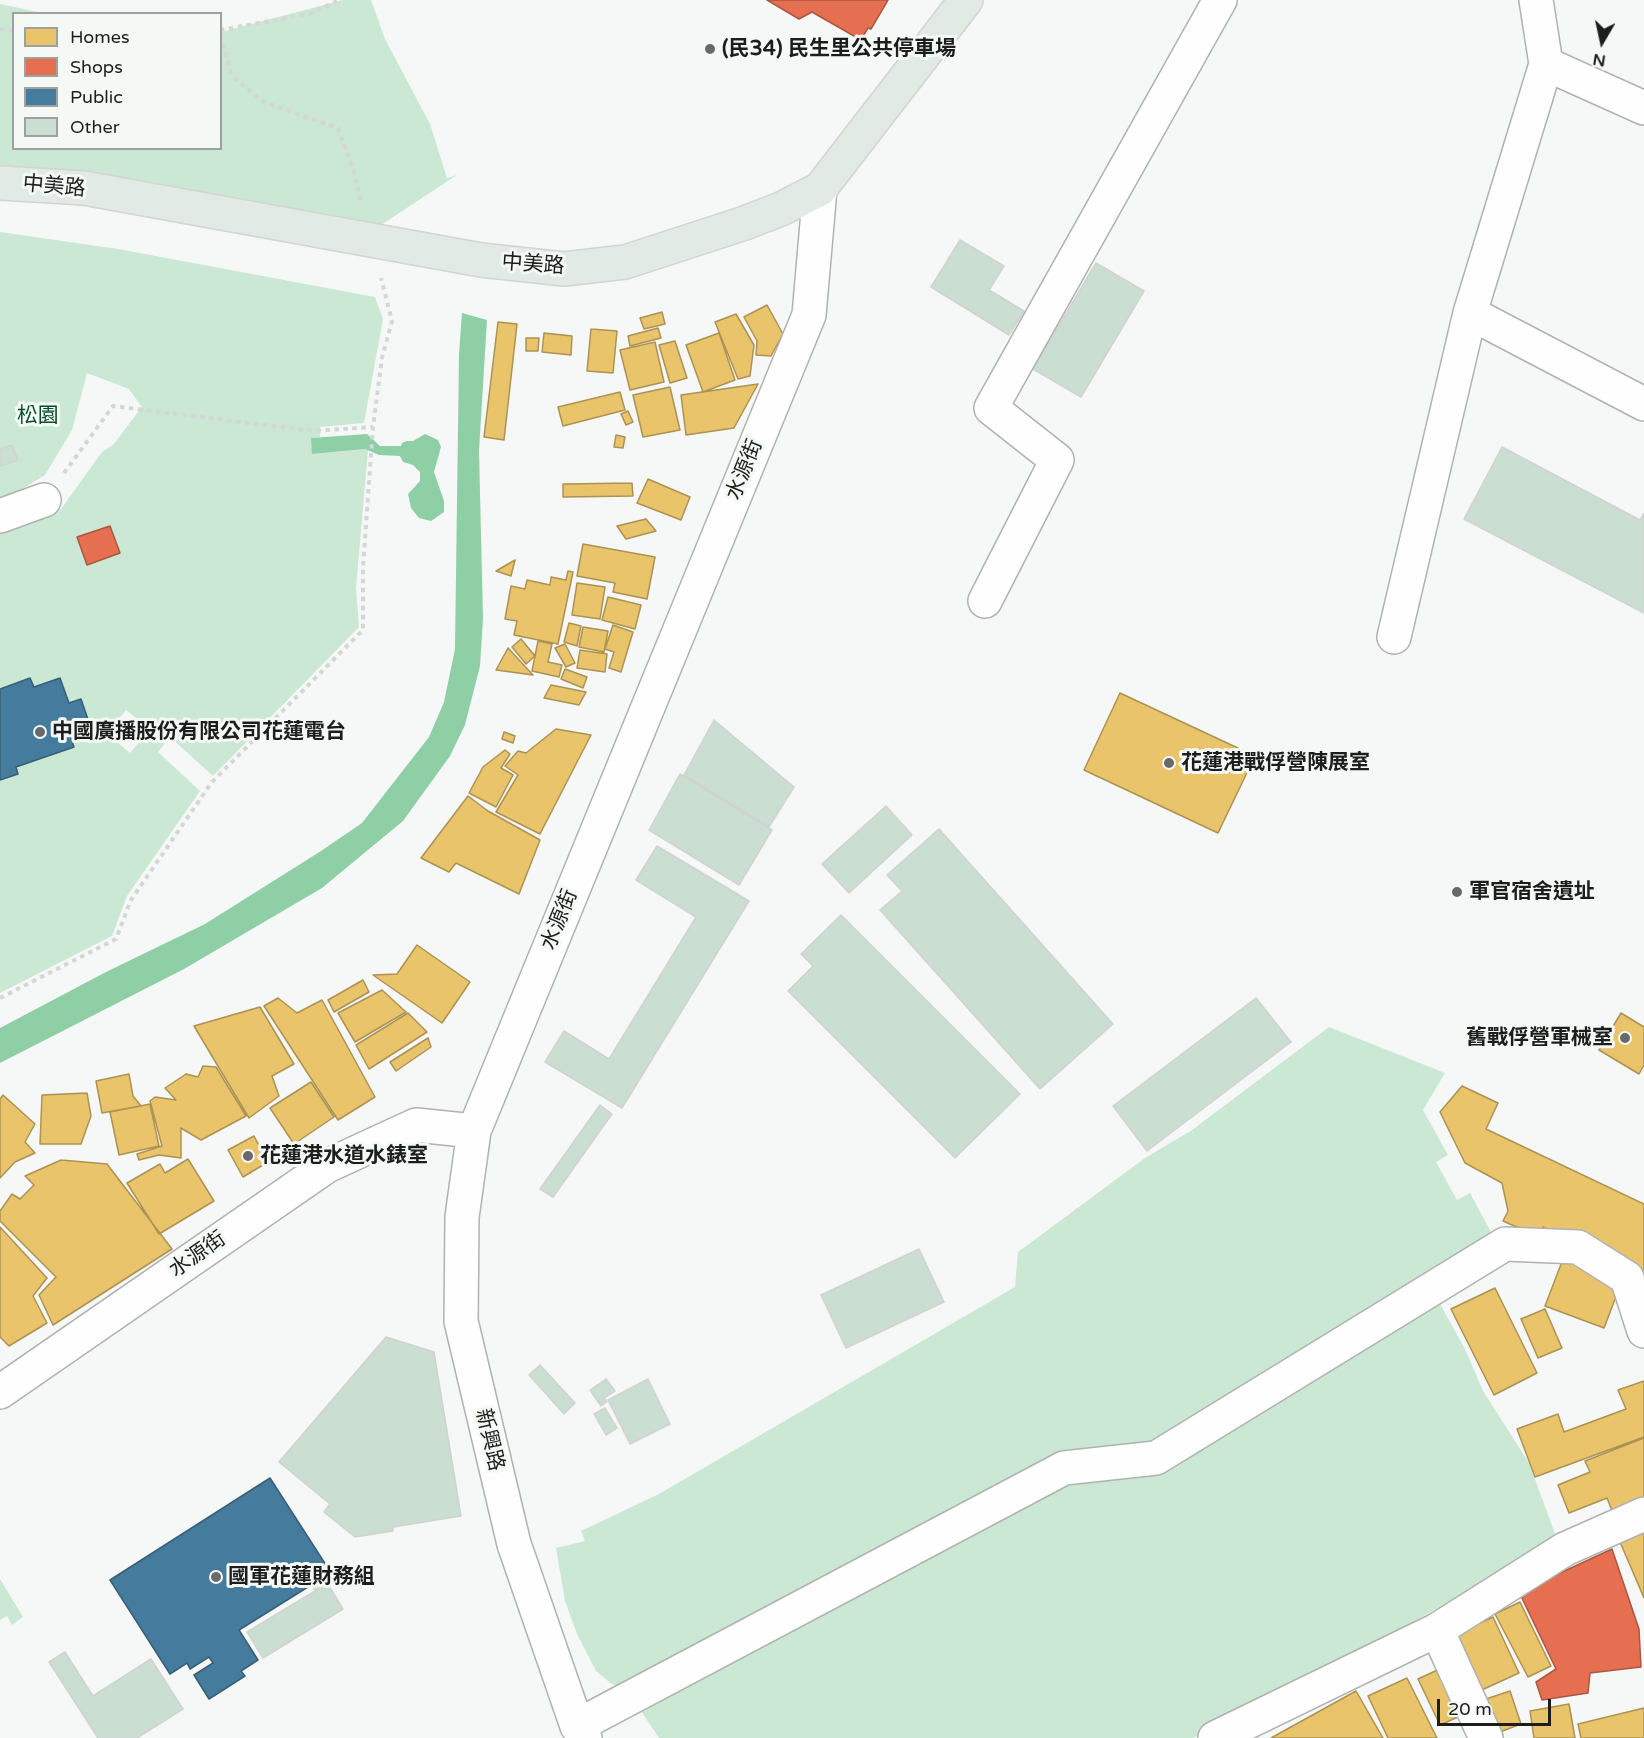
<!DOCTYPE html>
<meta charset="utf-8">
<style>
body{margin:0}
#map{position:relative;width:1644px;height:1738px;overflow:hidden;background:#f6f8f7;font-family:"Varela Round",sans-serif}
canvas{display:block}
.legend{position:absolute;left:12px;top:12px;width:210px;height:138px;box-sizing:border-box;background:#f5f9f6;border:2px solid #9ea19f;margin:0;padding:8px 10px;list-style:none;font-size:18px;color:#1c1e1d}
.legend li{display:flex;align-items:center;gap:12px;height:30px}
.legend b{width:30px;border:2px solid #9ea19f}
.north{position:absolute;left:1572px;top:12px;width:60px;height:60px;-webkit-text-stroke:4px #f5f9f6;paint-order:stroke;rotate:189deg;font-size:16px;font-weight:700;line-height:24px;text-align:center;color:#1c1e1d}
.north::after{content:'';display:block;margin:auto;width:21px;height:27px;background:#1c1e1d;clip-path:polygon(50% 0,100% 100%,50% 72%,0 100%)}
.scale{position:absolute;left:1437px;top:1699px;width:114px;height:27px;box-sizing:border-box;border:3px solid #1c1e1d;border-top:0;padding-left:8px;font-size:18px;line-height:21px;white-space:nowrap;color:#1c1e1d;-webkit-text-stroke:4px #f5f9f6;paint-order:stroke}
</style>
<div id="map">
<canvas width="1644" height="1738"></canvas>
<ul class="legend">
<li><b style="height:16px;background:#e9c46a"></b>Homes</li>
<li><b style="height:16px;background:#e76f51"></b>Shops</li>
<li><b style="height:16px;background:#457b9d"></b>Public</li>
<li><b style="height:16px;background:#cbded2"></b>Other</li>
</ul>
<div class="north">N</div>
<div class="scale">20 m</div>
</div>
<script>
const c = document.querySelector('canvas').getContext('2d');
c.lineJoin = 'round';
function fill(path, color) { c.fillStyle = color; c.fill(path, 'evenodd'); }
const poly = rows => new Path2D(rows.map(r => 'M' + r).join(''));
function trace(path, color, width, dash) { c.strokeStyle = color; c.lineWidth = width; c.lineCap = dash ? 'butt' : 'round'; c.setLineDash(dash || []); c.stroke(path); }
function write(font, color, halo, rows, align = 'center') {
  c.font = font + ' "Varela Round","Noto Sans TC",sans-serif'; c.lineWidth = 6; c.setLineDash([]); c.textBaseline = 'middle'; c.strokeStyle = halo; c.fillStyle = color; for (const [text, x, y, turn = 0] of rows) {
    c.save(); c.translate(x, y); c.rotate((+turn || 0) * Math.PI / 180); c.textAlign = isNaN(turn) ? turn : align; if (halo) c.strokeText(text, 0, 0); c.fillText(text, 0, 0); c.restore();
  }
}
fill(poly([
 [343,0,371,0,385,39,430,124,447,178,457,175,361,238,0,183,0,4,42,13,14,14,14,148,220,148,221,32],
 [0,232,118,249,375,297,383,319,364,423,320,427,320,437,311,438,313,454,365,449,368,450,356,588,359,627,213,776,170,737,158,752,200,791,127,896,112,936,0,993,0,780,18,774,16,767,73,747,70,735,91,728,69,703,60,678,34,687,30,679,0,689,0,530,61,509,102,452,113,445,142,407,129,389,87,373,72,430,45,475,14,494,0,499],
 [126,710,150,729,130,753,107,734],
 [1329,1027,1445,1073,1423,1110,1448,1155,1436,1162,1457,1200,1470,1193,1493,1236,1429,1284,1465,1349,1483,1391,1529,1463,1557,1539,1382,1640,1264,1705,1193,1738,659,1738,625,1687,613,1685,596,1671,577,1634,565,1601,556,1548,585,1541,581,1531,659,1494,1015,1287,1018,1252,1145,1158,1192,1130],
 [0,1579,23,1617,12,1625,7,1616,0,1620]
]), '#cae8d3');
fill(poly([
 [462,313,487,320,479,451,483,618,480,666,465,725,450,756,403,821,322,888,184,969,0,1063,0,1028,106,972,205,924,321,851,362,823,429,737,444,702,455,649,459,354],
 [367,434,380,446,401,446,402,443,407,441,413,441,425,434,438,440,441,447,434,472,444,501,444,512,431,521,419,518,411,508,408,494,420,481,420,472,413,465,403,462,400,456,379,455,365,449,312,454,311,438]
]), '#8ecfa6');
const homes = poly([
 [767,305,783,334,771,356,756,355,757,341,744,317,767,305],
 [662,312,665,324,644,329,640,318,662,312],
 [736,314,754,345,750,376,738,379,715,322,736,314],
 [498,322,517,324,504,440,484,437,498,322],
 [658,328,661,338,630,346,628,336,658,328],
 [591,329,617,331,613,373,587,371,591,329],
 [544,333,572,336,571,355,542,352,544,333],
 [719,333,735,380,703,392,686,345,719,333],
 [526,338,539,338,538,351,526,351,526,338],
 [675,341,687,378,670,383,659,345,675,341],
 [655,342,664,382,630,390,620,350,655,342],
 [758,384,734,428,686,435,681,395,758,384],
 [670,387,680,430,643,437,633,395,670,387],
 [620,392,625,410,563,426,558,407,620,392],
 [628,411,633,422,626,425,621,414,628,411],
 [616,435,625,437,623,448,614,447,616,435],
 [648,479,690,497,681,520,637,503,648,479],
 [632,483,633,496,563,497,563,484,632,483],
 [646,519,656,531,626,539,617,526,646,519],
 [583,544,655,557,647,599,613,592,615,583,577,576,583,544],
 [515,560,511,576,496,571,515,560],
 [568,571,573,572,558,644,514,635,517,621,505,619,511,586,525,589,527,580,550,585,551,577,566,580,568,571],
 [577,583,605,587,600,619,572,615,577,583],
 [608,597,641,605,635,629,602,620,608,597],
 [569,623,581,626,577,646,564,642,569,623],
 [613,625,633,632,621,672,609,668,614,652,605,649,613,625],
 [583,627,608,631,604,652,579,647,583,627],
 [521,639,535,656,526,664,512,647,521,639],
 [538,641,552,644,548,662,562,665,559,677,532,671,538,641],
 [565,644,575,663,566,667,555,648,565,644],
 [508,648,533,675,496,670,508,648],
 [580,650,607,654,605,672,577,668,580,650],
 [565,669,587,677,583,688,561,679,565,669],
 [551,685,586,692,579,705,544,698,551,685],
 [1120,693,1255,756,1218,833,1084,770,1120,693],
 [556,729,591,735,540,834,496,812,518,775,505,766,518,751,526,753,556,729],
 [504,732,515,736,513,743,502,739,504,732],
 [505,750,510,754,501,768,513,775,496,807,469,793,483,767,505,750],
 [468,796,488,811,540,840,519,894,456,863,449,872,421,858,468,796],
 [417,945,470,982,442,1023,373,975,397,974,417,945],
 [363,980,369,992,334,1012,328,1000,363,980],
 [382,990,406,1012,355,1042,338,1013,382,990],
 [278,998,297,1013,322,1000,375,1097,338,1120,264,1006,278,998],
 [260,1007,294,1064,272,1076,279,1096,249,1118,194,1026,260,1007],
 [408,1013,427,1032,369,1069,356,1045,408,1013],
 [1621,1013,1644,1027,1644,1065,1639,1074,1599,1050,1621,1013],
 [428,1038,431,1047,396,1071,390,1062,428,1038],
 [203,1066,216,1067,246,1116,201,1140,181,1128,181,1158,159,1155,139,1160,137,1154,162,1146,150,1101,155,1097,176,1100,165,1088,186,1074,198,1077,203,1066],
 [129,1074,133,1096,141,1106,102,1113,96,1081,129,1074],
 [311,1082,334,1117,294,1144,270,1108,311,1082],
 [1462,1086,1498,1103,1486,1129,1644,1204,1644,1274,1543,1227,1539,1237,1503,1221,1508,1211,1502,1183,1465,1163,1440,1112,1462,1086],
 [87,1093,91,1116,81,1144,40,1144,42,1095,87,1093],
 [3,1095,35,1124,25,1142,35,1153,15,1162,0,1178,0,1099,3,1095],
 [150,1104,159,1146,119,1155,110,1112,150,1104],
 [254,1136,268,1162,243,1177,228,1150,254,1136],
 [188,1159,214,1201,159,1234,127,1183,160,1164,165,1173,188,1159],
 [61,1160,107,1164,172,1249,53,1325,39,1295,56,1277,0,1221,0,1211,12,1194,20,1199,34,1185,25,1176,61,1160],
 [0,1227,47,1278,33,1296,47,1323,9,1346,0,1337,0,1227],
 [1563,1259,1622,1281,1604,1328,1545,1306,1563,1259],
 [1495,1288,1537,1373,1494,1395,1451,1309,1495,1288],
 [1545,1309,1562,1348,1538,1358,1521,1319,1545,1309],
 [1644,1381,1644,1437,1535,1477,1517,1429,1558,1414,1564,1432,1626,1409,1618,1390,1644,1381],
 [1644,1438,1644,1528,1622,1536,1607,1498,1569,1513,1558,1485,1590,1472,1585,1461,1644,1438],
 [1644,1532,1644,1598,1620,1542,1644,1532],
 [1520,1602,1551,1666,1528,1677,1495,1614,1520,1602],
 [1493,1617,1519,1673,1473,1694,1447,1638,1493,1617],
 [1446,1666,1467,1713,1440,1725,1418,1679,1446,1666],
 [1407,1678,1437,1738,1388,1738,1368,1696,1407,1678],
 [1356,1691,1383,1738,1271,1738,1356,1691],
 [1510,1691,1521,1724,1492,1735,1480,1701,1510,1691],
 [1569,1704,1575,1738,1534,1738,1530,1711,1569,1704],
 [1644,1708,1644,1738,1581,1738,1578,1724,1644,1708]
]);
fill(homes, '#e9c46a');
trace(homes, '#ac9253', 1.5);
const shops = poly([
 [767,0,888,0,871,29,868,28,861,40,812,12,799,19,767,0],
 [110,526,120,553,87,565,77,537,110,526],
 [1612,1549,1639,1629,1641,1667,1590,1673,1588,1693,1542,1700,1536,1682,1556,1669,1519,1592,1612,1549]
]);
fill(shops, '#e76f51');
trace(shops, '#aa5741', 1.5);
const public = poly([
 [30,678,34,687,60,678,69,703,81,699,91,728,70,735,74,747,16,767,18,774,0,780,0,689,30,678],
 [270,1478,326,1565,304,1580,308,1587,239,1630,258,1660,241,1671,245,1676,209,1699,194,1675,213,1663,209,1657,190,1669,187,1663,170,1674,110,1580,270,1478]
]);
fill(public, '#457b9d');
trace(public, '#395f77', 1.5);
const building = poly([
 [960,240,1004,266,989,290,1024,311,1009,335,931,287,960,240],
 [1096,263,1144,291,1081,397,1033,369,1096,263],
 [12,445,18,460,0,466,0,449,12,445],
 [1502,447,1640,520,1644,513,1644,613,1464,519,1502,447],
 [714,720,794,787,769,827,684,775,714,720],
 [680,774,772,830,739,885,649,830,680,774],
 [886,806,912,835,849,893,822,864,886,806],
 [939,829,1113,1024,1040,1089,880,910,902,891,887,875,939,829],
 [657,846,749,901,622,1108,545,1062,564,1031,609,1059,696,917,636,880,657,846],
 [841,915,1020,1094,955,1158,788,991,813,966,801,954,841,915],
 [1256,998,1291,1042,1147,1151,1113,1106,1256,998],
 [600,1105,612,1114,553,1197,540,1189,600,1105],
 [919,1249,944,1302,846,1348,821,1295,919,1249],
 [386,1337,434,1352,461,1516,393,1527,393,1531,355,1537,324,1512,330,1504,279,1462,386,1337],
 [540,1365,575,1403,564,1414,529,1375,540,1365],
 [606,1379,615,1391,604,1398,607,1402,601,1406,590,1390,606,1379],
 [648,1379,670,1424,630,1444,608,1400,648,1379],
 [605,1408,617,1428,606,1435,594,1414,605,1408],
 [323,1576,343,1609,263,1658,247,1632,315,1591,311,1583,323,1576],
 [65,1652,93,1696,151,1659,183,1709,137,1738,98,1738,49,1662,65,1652]
]);
fill(building, '#cbded2');
trace(building, '#d1d3d2', 1.5);
const minor = poly([
 [1546,64,1644,108],
 [1470,313,1644,404],
 [0,516,44,500],
 [985,601,1057,460,991,408,1220,0],
 [1394,637,1470,313,1546,64,1536,0],
 [474,1131,462,1217,461,1321,514,1544,577,1726,585,1738],
 [0,1392,327,1166,416,1125,474,1131,809,315,820,189],
 [1437,1630,1486,1738],
 [577,1726,1064,1468,1156,1458,1505,1244,1578,1247,1627,1278,1644,1331],
 [1215,1738,1437,1630,1565,1549,1644,1514]
]);
const major = poly([
 [0,183,84,188,481,260,564,269,625,262,742,224,781,209,820,189,966,0]
]);
trace(minor, '#b0b2b1', 36);
trace(major, '#d3d4d3', 36);
trace(poly([
 [0,29,14,31],
 [220,30,309,14,340,0],
 [220,35,232,76,264,102,338,128,353,169,361,201],
 [64,473,113,406,313,431,373,427],
 [0,998,116,939,131,900,212,782,363,630,363,567,373,427,382,358,392,321,381,278]
]), '#d5d6d5', 4, [4.5, 4.5]);
trace(minor, '#fefefe', 33);
trace(major, '#e1eae4', 33);
for (const [x, y, r, color] of [
 [710,49,6,"#686a69"],
 [40,732,6,"#686a69"],
 [1169,763,6,"#686a69"],
 [1457,892,6,"#686a69"],
 [1625,1038,6,"#686a69"],
 [248,1156,6,"#686a69"],
 [216,1577,6,"#686a69"]
]) { const dot = new Path2D(); dot.arc(x, y, r, 0, 2 * Math.PI); c.fillStyle = color; c.fill(dot); trace(dot, '#f5f9f6', 2); }
write('bold 21px', '#1c1e1d', '#f5f9f6', [
 ["(民34) 民生里公共停車場",722,49],
 ["中國廣播股份有限公司花蓮電台",52,732],
 ["花蓮港戰俘營陳展室",1181,763],
 ["軍官宿舍遺址",1469,892],
 ["舊戰俘營軍械室",1613,1038,"right"],
 ["花蓮港水道水錶室",260,1156],
 ["國軍花蓮財務組",228,1577]
], 'left');
write('21px', '#1c1e1d', '#f5f9f6', [
 ["中美路",54,187,5],
 ["中美路",533,265,4],
 ["水源街",745,470,-68],
 ["水源街",560,920,-68],
 ["水源街",198,1255,-35],
 ["新興路",489,1440,77]
]);
write('21px', '#014d28', '#f5f9f6', [
 ["松園",38,416]
]);
</script>
